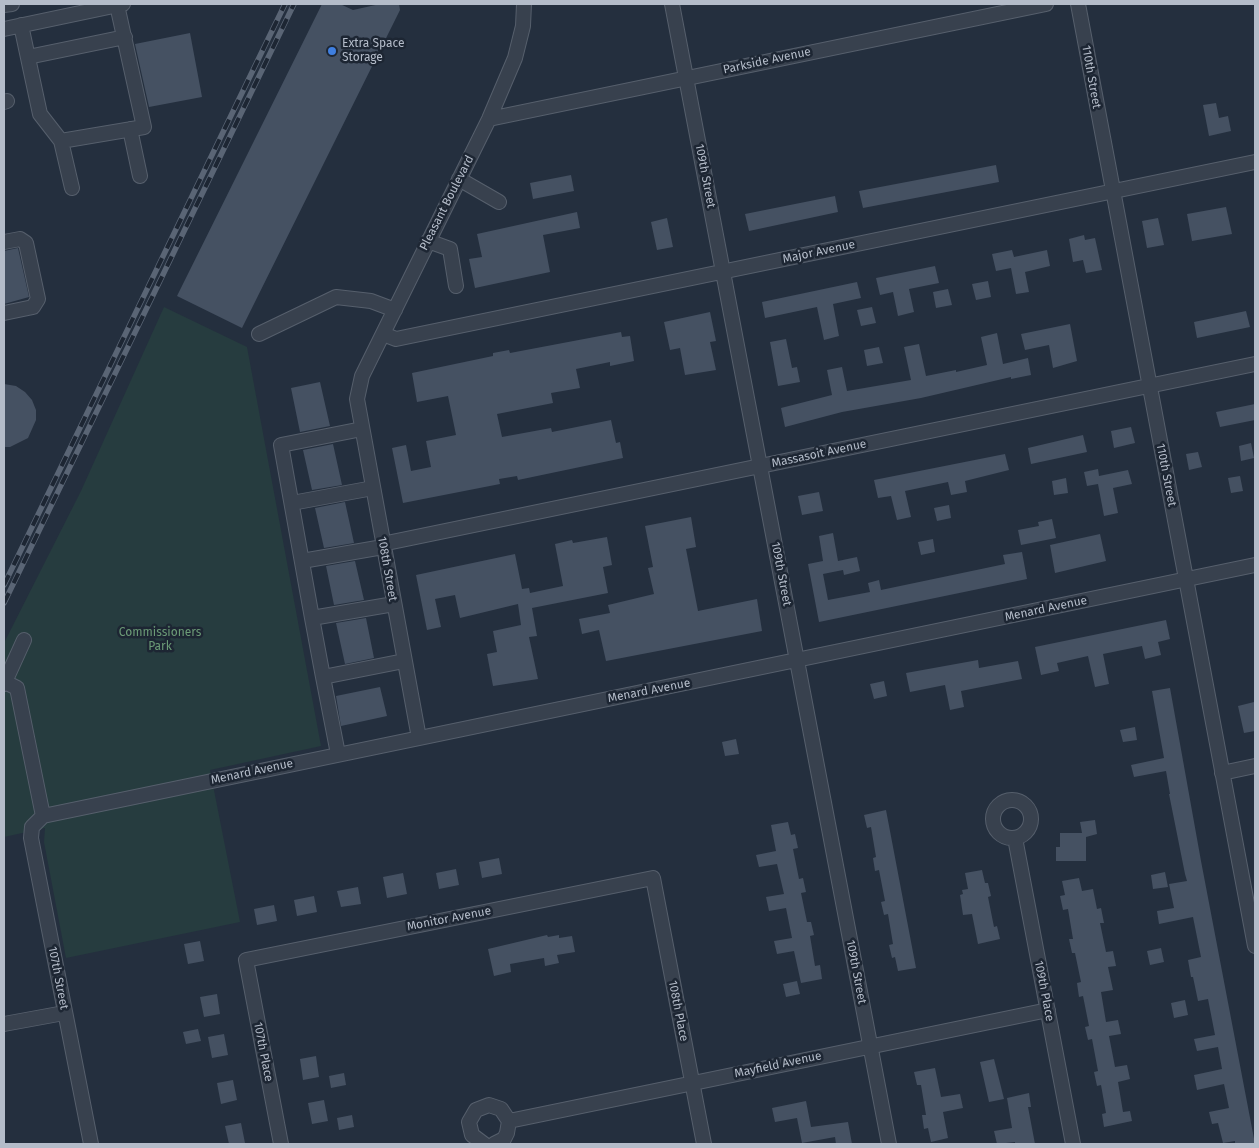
<!DOCTYPE html>
<style>
body{margin:0}
#map{position:relative;width:1259px;height:1148px;overflow:hidden;background:#242f3e;font-family:"Fira Sans",sans-serif}
canvas{display:block}
.frame{position:absolute;inset:0;border:5px solid #b4bcc9;pointer-events:none}
</style>
<div id="map">
<canvas width="1259" height="1148"></canvas>
<div class="frame"></div>
</div>
<script>
const c = document.querySelector('canvas').getContext('2d');
c.lineJoin = 'round';
function fill(path, color) { c.fillStyle = color; c.fill(path, 'evenodd'); }
const poly = rows => new Path2D(rows.map(r => 'M' + r).join(''));
function trace(path, color, width, dash) { c.strokeStyle = color; c.lineWidth = width; c.lineCap = dash ? 'butt' : 'round'; c.setLineDash(dash || []); c.stroke(path); }
function write(font, color, halo, rows, align = 'center') {
  c.font = font + ' "Fira Sans",sans-serif'; c.lineWidth = 5; c.setLineDash([]); c.textBaseline = 'middle'; c.strokeStyle = halo; c.fillStyle = color; for (const [text, x, y, turn = 0] of rows) {
    c.save(); c.translate(x, y); c.rotate((+turn || 0) * Math.PI / 180); c.textAlign = isNaN(turn) ? turn : align; if (halo) c.strokeText(text, 0, 0); c.fillText(text, 0, 0); c.restore();
  }
}
fill(poly([
 [164,307,247,347,321,746,210,770,240,922,66,958,44,842,45,828,4,837,4,643,81,491]
]), '#263c3f');
fill(poly([
 [322,4,340,4,353,10,380,4,399,4,400,10,242,328,177,296],
 [190,33,202,97,149,107,135,44],
 [1216,103,1219,118,1228,116,1231,131,1209,136,1203,105],
 [996,165,999,182,863,208,859,191],
 [571,175,574,191,533,199,530,183],
 [835,196,838,212,749,231,745,214],
 [1226,207,1232,234,1192,241,1187,214],
 [577,212,580,228,543,235,550,272,475,288,469,259,482,257,477,234],
 [667,218,673,247,657,250,651,222],
 [1158,218,1164,245,1147,248,1142,221],
 [1084,235,1085,240,1095,238,1102,270,1086,273,1083,260,1073,262,1069,239],
 [18,248,29,297,4,304,4,251],
 [1012,250,1014,257,1047,250,1050,266,1025,272,1029,292,1016,294,1011,268,996,271,992,254],
 [935,266,939,283,909,289,914,312,898,316,893,292,880,295,876,278],
 [988,281,991,297,976,300,972,284],
 [857,282,861,298,833,304,839,336,824,340,817,307,765,318,762,302],
 [948,289,952,305,936,308,933,292],
 [872,307,876,323,861,326,857,310],
 [1246,311,1250,327,1197,338,1194,322],
 [710,312,716,341,710,342,716,370,685,375,680,348,670,350,664,322],
 [1070,324,1077,361,1053,368,1049,345,1025,350,1021,334],
 [621,332,622,337,630,336,634,361,610,366,610,362,576,369,580,388,551,393,553,403,497,414,502,437,551,428,552,432,611,420,616,443,620,442,623,458,518,480,517,476,499,479,500,484,403,503,392,448,406,445,411,471,431,467,426,441,456,435,448,396,417,402,412,373,493,356,493,353,509,350,510,353],
 [997,333,1003,364,1028,358,1031,375,1011,379,1011,377,921,398,842,412,785,427,781,408,832,395,827,370,842,367,847,391,911,380,904,347,919,344,926,376,956,370,956,372,987,365,981,337],
 [786,339,792,368,797,367,800,382,778,386,770,342],
 [879,347,883,363,867,366,864,350],
 [320,382,330,426,300,432,291,388],
 [4,384,16,386,25,392,32,400,36,410,36,420,28,438,10,447,4,447],
 [1255,404,1255,420,1220,427,1216,412],
 [1131,427,1135,443,1114,448,1111,431],
 [1083,435,1087,452,1031,464,1028,448],
 [1251,443,1254,458,1241,461,1239,446],
 [333,444,342,485,312,490,303,450],
 [1198,452,1202,467,1189,470,1186,454],
 [1005,454,1009,470,965,481,967,492,951,495,948,482,905,491,911,517,897,520,891,496,878,498,874,480],
 [1098,469,1099,476,1128,470,1132,484,1113,488,1118,513,1104,516,1098,484,1087,486,1084,472],
 [1240,476,1243,491,1231,493,1228,478],
 [1066,478,1068,493,1054,495,1052,481],
 [819,492,823,511,802,515,798,496],
 [345,502,354,543,324,548,315,508],
 [949,505,951,518,937,521,934,508],
 [691,517,696,547,686,549,698,611,757,599,762,631,606,661,599,630,582,634,579,619,610,613,608,605,654,594,648,568,653,567,645,526],
 [1052,519,1056,538,1021,545,1018,530,1039,526,1038,522],
 [833,533,838,561,857,557,860,571,844,575,843,570,823,574,828,600,870,592,868,583,879,580,881,590,1005,564,1003,555,1022,552,1027,579,819,622,808,564,823,561,819,536],
 [1100,534,1106,561,1055,573,1050,545],
 [607,537,612,565,603,567,608,593,532,608,537,636,529,637,538,679,493,686,487,654,497,652,493,631,521,625,518,604,460,618,455,595,435,599,441,627,427,630,416,575,515,554,522,589,529,588,530,593,563,586,555,544,572,540,573,543],
 [933,539,935,552,921,555,918,542],
 [355,561,364,600,334,605,326,566],
 [366,618,374,658,345,664,336,623],
 [1166,620,1170,639,1158,642,1161,655,1145,659,1142,646,1103,654,1109,684,1095,687,1088,656,1057,663,1059,671,1041,675,1035,647],
 [978,660,979,668,1018,661,1022,679,961,691,964,707,950,710,945,685,910,692,906,673],
 [884,681,887,696,874,699,870,684],
 [380,687,387,716,341,726,336,696],
 [1170,688,1201,861,1255,1144,1235,1144,1235,1141,1223,1143,1218,1123,1212,1124,1209,1112,1229,1108,1224,1084,1197,1090,1194,1075,1222,1069,1218,1047,1197,1051,1194,1039,1215,1035,1208,999,1198,1001,1193,977,1191,977,1188,960,1201,957,1193,917,1159,924,1157,911,1174,908,1169,884,1187,881,1185,874,1169,794,1170,794,1166,771,1134,777,1131,765,1164,758,1152,691],
 [1254,702,1255,731,1244,733,1238,706],
 [1135,727,1137,740,1123,742,1120,730],
 [736,739,739,754,725,756,722,742],
 [886,810,916,968,898,971,895,957,892,958,889,945,893,944,888,914,884,915,881,902,885,901,879,870,875,871,873,858,876,857,871,827,867,828,864,815],
 [1095,820,1097,834,1086,837,1086,861,1056,861,1056,847,1060,847,1060,833,1082,833,1080,822],
 [788,822,791,835,795,834,798,848,793,849,799,879,803,878,806,892,801,893,807,922,811,922,814,935,810,936,815,966,820,965,822,979,801,983,794,951,777,954,774,941,792,938,786,908,769,911,766,897,784,894,777,864,759,867,756,855,776,851,771,825],
 [499,858,502,874,482,878,479,862],
 [456,869,459,885,439,889,436,873],
 [982,870,985,883,988,883,991,896,988,897,994,927,997,926,1000,939,978,944,972,914,963,915,960,895,963,894,962,890,968,889,965,873],
 [1165,872,1168,887,1153,889,1151,875],
 [403,873,407,894,387,898,383,877],
 [1079,878,1082,891,1093,889,1097,909,1101,908,1104,923,1100,923,1106,952,1113,951,1116,966,1108,967,1113,990,1101,992,1106,1022,1118,1020,1121,1034,1109,1036,1115,1067,1127,1065,1130,1079,1118,1082,1123,1112,1130,1111,1132,1121,1104,1127,1102,1114,1106,1113,1101,1085,1097,1086,1094,1072,1098,1071,1092,1039,1088,1040,1085,1027,1089,1026,1083,996,1079,997,1077,983,1081,982,1075,953,1072,953,1069,939,1073,939,1068,909,1063,910,1060,896,1065,895,1062,881],
 [358,887,361,904,341,907,337,891],
 [314,896,317,912,297,916,294,900],
 [274,905,277,921,257,925,254,909],
 [547,935,548,937,559,935,559,938,572,936,575,952,557,955,559,963,545,966,544,958,510,964,511,972,494,976,488,949],
 [200,941,204,961,188,964,184,944],
 [1161,948,1164,962,1150,965,1147,951],
 [797,981,800,994,786,997,783,984],
 [217,994,220,1014,204,1017,200,997],
 [1185,1000,1188,1015,1174,1018,1171,1003],
 [198,1029,201,1041,186,1044,183,1032],
 [224,1034,228,1055,212,1058,208,1037],
 [316,1056,319,1077,303,1080,300,1059],
 [994,1059,1004,1099,989,1102,980,1062],
 [935,1068,941,1097,960,1094,963,1108,943,1112,948,1138,931,1142,928,1128,924,1129,922,1115,926,1115,921,1085,917,1085,914,1072],
 [344,1073,346,1085,331,1088,329,1076],
 [233,1080,237,1100,221,1104,217,1083],
 [1029,1093,1031,1107,1028,1107,1035,1144,1015,1144,1015,1142,997,1144,994,1131,1012,1128,1007,1098],
 [324,1100,328,1121,312,1124,308,1103],
 [806,1101,811,1127,848,1122,852,1144,836,1144,835,1137,802,1143,797,1118,775,1122,772,1108],
 [352,1115,354,1127,339,1130,337,1118],
 [241,1123,245,1143,229,1144,225,1126]
]), '#455162');
const minor = poly([
 [672,4,889,1144],
 [1078,4,1255,946],
 [4,5,12,4],
 [21,25,40,114,61,141,144,127,117,5],
 [4,29,123,4],
 [28,57,125,37],
 [4,102,7,101],
 [489,119,1046,4],
 [130,129,140,176],
 [61,141,72,188],
 [459,179,499,202],
 [428,241,450,249,456,286],
 [4,242,20,239,26,243,38,299,33,307,4,313],
 [259,334,336,297,371,301,395,310],
 [383,334,396,339,1255,162],
 [362,429,281,445,312,618,323,677,404,661],
 [292,503,373,488],
 [382,544,1255,364],
 [302,561,383,547],
 [312,618,394,604],
 [323,677,338,754],
 [5,682,17,688,43,816],
 [4,684,24,640],
 [419,738,357,399,362,376,489,119,515,58,523,26,524,4],
 [1222,773,1255,766],
 '993 819a19 19 0 1 1 38 0a19 19 0 1 1-38 0Z',
 [1015,838,1073,1144],
 [4,1024,64,1013],
 [509,1121,1048,1010],
 [91,1144,31,838,32,827,43,816,1255,565],
 [281,1144,246,960,653,878,704,1144],
 [484,1144,472,1135,469,1122,476,1110,489,1105,501,1109,509,1121,507,1133,504,1139,494,1144]
]);
trace(minor, '#565f6c', 16);
trace(minor, '#38414e', 14);
const rail = poly([
 [4,585,285,4],
 [4,603,294,4]
]);
trace(rail, '#5a6575', 5.5);
trace(rail, '#1d2633', 4, [11]);
for (const [x, y, r, color] of [
 [332,51,5,"#3f7fe0"]
]) { const dot = new Path2D(); dot.arc(x, y, r, 0, 2 * Math.PI); c.fillStyle = color; c.fill(dot); trace(dot, '#1d2633', 2); }
write('12px', '#b4bcc9', '#1d2633', [
 ["Extra Space",342,44],
 ["Storage",342,58]
], 'left');
write('12px', '#b4bcc9', '#1d2633', [
 ["Parkside Avenue",767,61,-12],
 ["110th Street",1091,77,80],
 ["109th Street",705,176,79],
 ["Pleasant Boulevard",447,203,-63],
 ["Major Avenue",819,252,-12],
 ["Massasoit Avenue",819,454,-12],
 ["110th Street",1166,475,79],
 ["108th Street",387,569,80],
 ["109th Street",781,574,79],
 ["Menard Avenue",1046,609,-12],
 ["Menard Avenue",649,691,-11],
 ["Menard Avenue",252,772,-12],
 ["Monitor Avenue",449,919,-11],
 ["109th Street",856,972,79],
 ["107th Street",58,978,79],
 ["109th Place",1044,991,79],
 ["108th Place",678,1011,79],
 ["107th Place",263,1052,79],
 ["Mayfield Avenue",778,1065,-12]
]);
write('12px', '#6b9a76', '#1d2633', [
 ["Commissioners",160,633],
 ["Park",160,647]
]);
</script>
